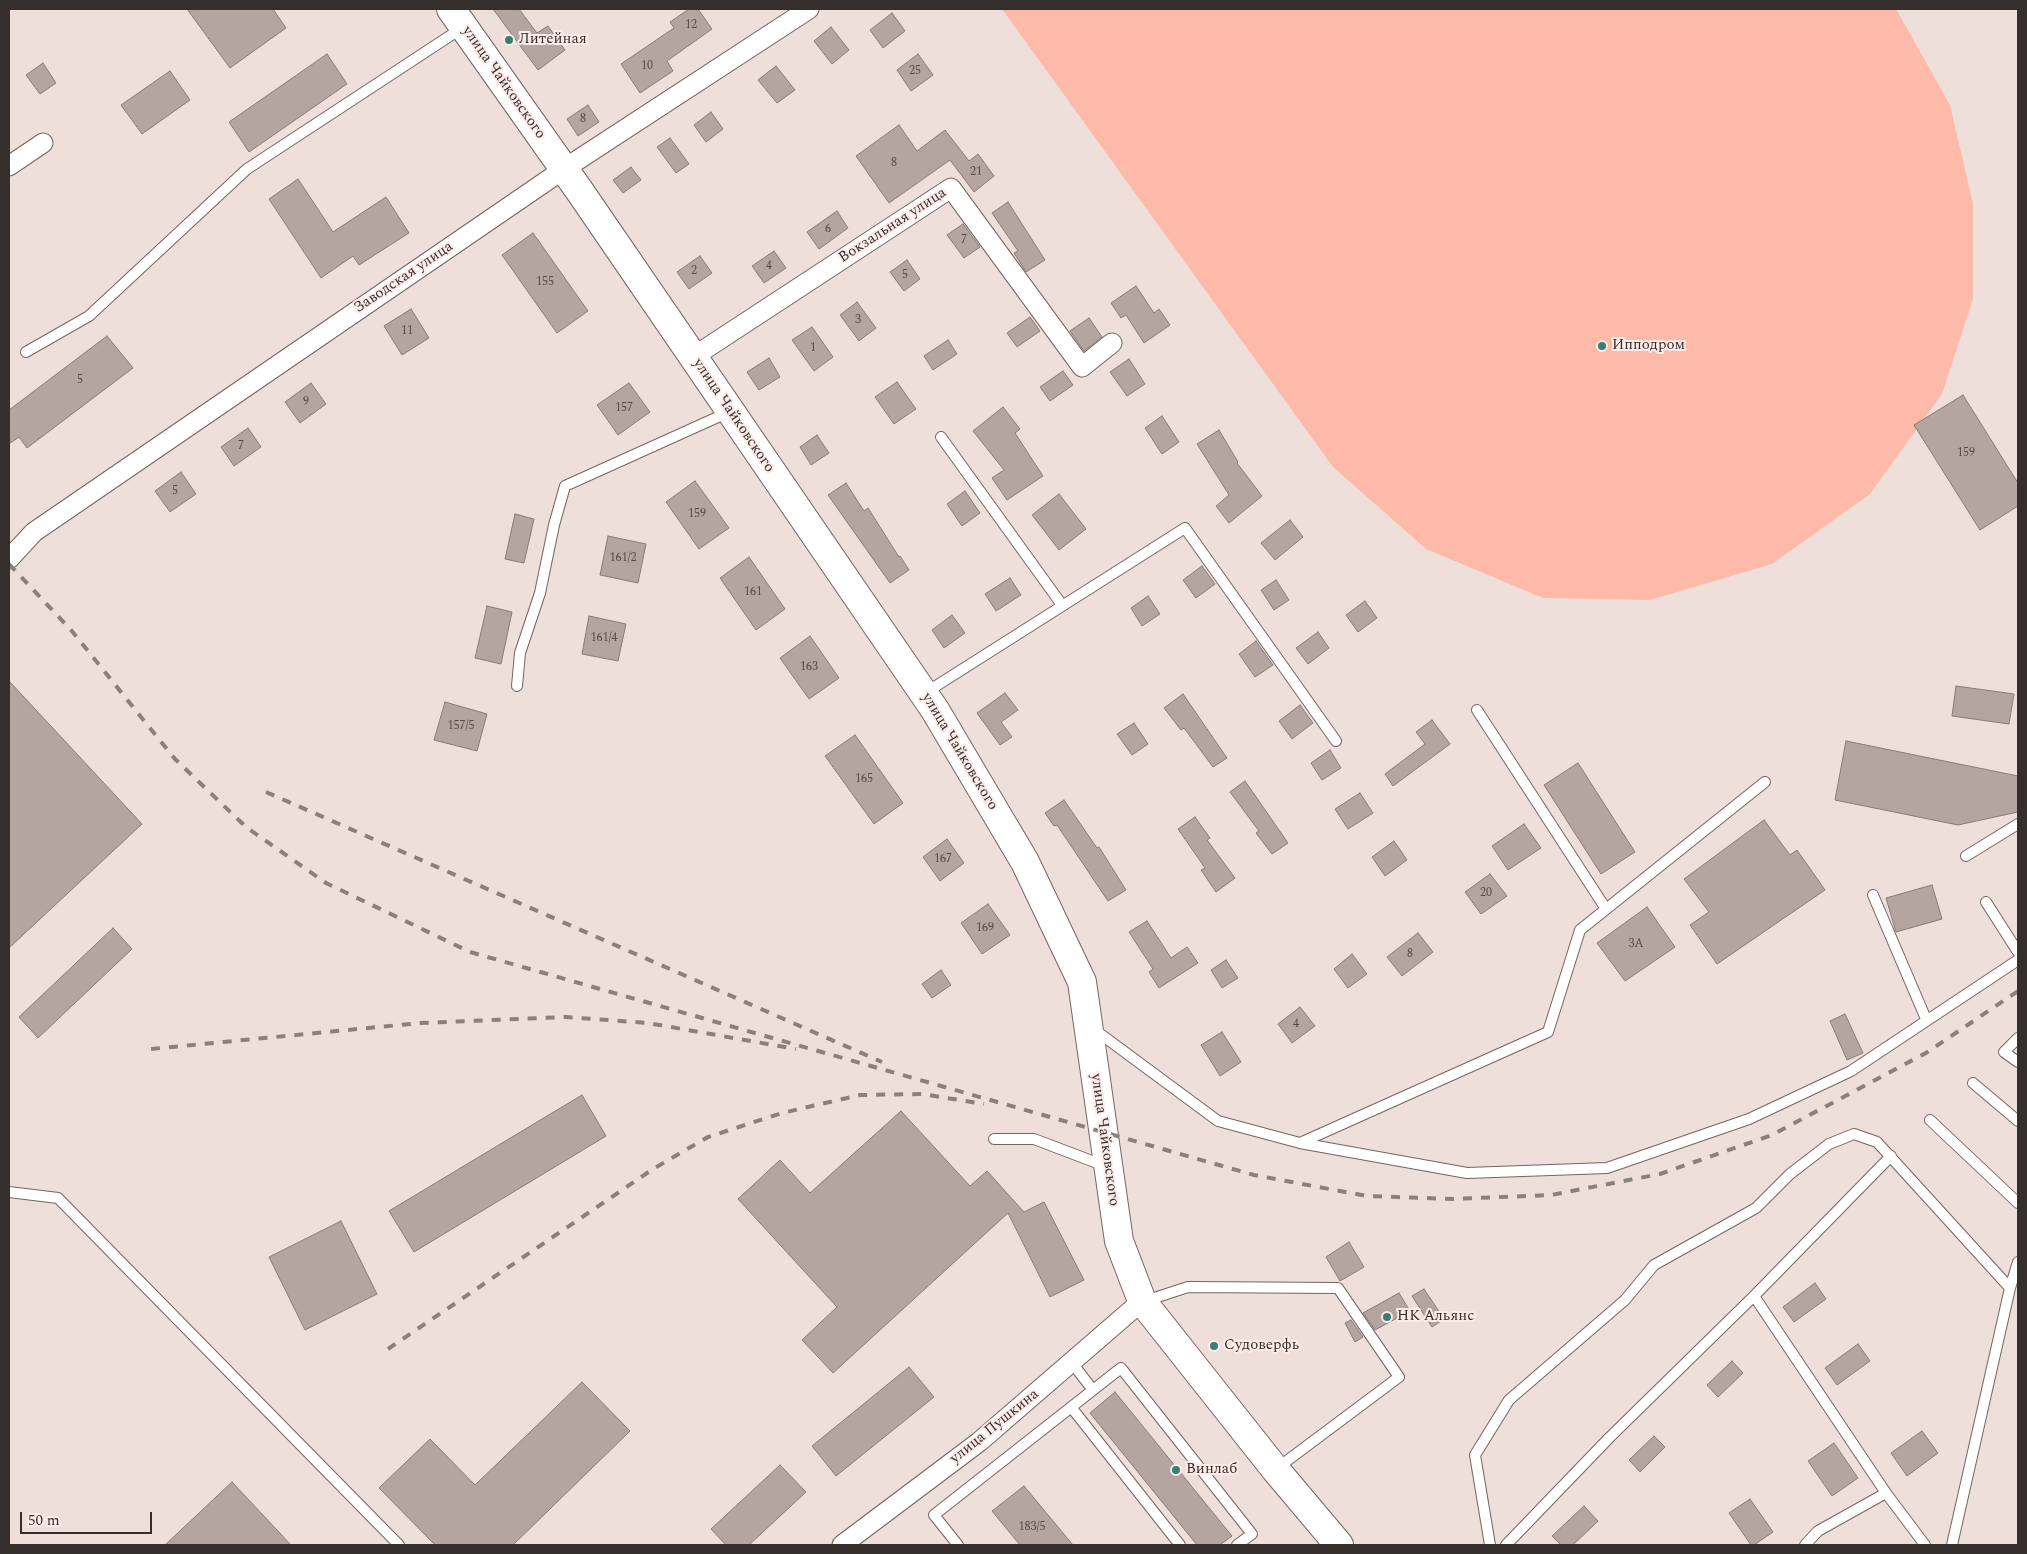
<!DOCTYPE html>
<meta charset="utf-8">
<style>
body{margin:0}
#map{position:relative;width:2027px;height:1554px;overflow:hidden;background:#efdfdb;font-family:Spectral,serif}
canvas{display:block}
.frame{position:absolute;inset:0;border:10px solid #352e2d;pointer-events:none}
.scale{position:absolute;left:20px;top:1512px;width:132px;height:22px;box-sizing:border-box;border:2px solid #352e2d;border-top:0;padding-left:6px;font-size:15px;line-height:18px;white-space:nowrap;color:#352e2d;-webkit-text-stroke:4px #fcece8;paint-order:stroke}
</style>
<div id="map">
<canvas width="2027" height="1554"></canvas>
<div class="frame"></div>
<div class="scale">50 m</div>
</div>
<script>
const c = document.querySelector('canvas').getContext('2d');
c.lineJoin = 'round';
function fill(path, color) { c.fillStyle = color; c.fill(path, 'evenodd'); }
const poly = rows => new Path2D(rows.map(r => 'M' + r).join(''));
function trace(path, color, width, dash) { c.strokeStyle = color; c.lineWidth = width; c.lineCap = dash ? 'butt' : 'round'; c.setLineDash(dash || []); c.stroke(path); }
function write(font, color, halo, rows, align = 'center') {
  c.font = font + ' Spectral,serif'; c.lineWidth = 4; c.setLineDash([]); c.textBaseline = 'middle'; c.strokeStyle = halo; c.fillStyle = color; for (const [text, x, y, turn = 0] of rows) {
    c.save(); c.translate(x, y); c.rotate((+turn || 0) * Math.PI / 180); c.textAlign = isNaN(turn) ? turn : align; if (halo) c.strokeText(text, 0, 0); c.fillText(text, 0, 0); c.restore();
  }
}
fill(poly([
 [1002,9,1896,9,1950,105,1973,204,1973,299,1942,394,1870,494,1772,564,1650,600,1543,598,1426,549,1333,467]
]), '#febaa8');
const building = poly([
 [187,9,273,9,286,28,230,68,187,9],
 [493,9,519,9,537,33,548,26,565,50,538,70,493,9],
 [689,9,698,9,712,29,667,61,673,71,640,93,621,64,674,28,670,22,689,9],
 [892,13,905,31,883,48,870,30,892,13],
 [831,27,849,50,832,64,814,41,831,27],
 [327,54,347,84,249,152,229,122,327,54],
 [918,54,933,75,911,91,897,70,918,54],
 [43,63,56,83,40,94,26,75,43,63],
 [776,66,795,90,777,103,758,80,776,66],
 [170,71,190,100,142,134,121,105,170,71],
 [588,105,599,122,578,136,567,119,588,105],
 [711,112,723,129,706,142,694,125,711,112],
 [899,125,917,151,945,130,969,161,978,154,994,176,974,192,950,160,889,203,856,156,899,125],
 [670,138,689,164,676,173,657,147,670,138],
 [631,167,641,180,623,193,613,180,631,167],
 [298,179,333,232,386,197,409,233,359,265,353,256,321,278,269,199,298,179],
 [1008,202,1045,260,1026,272,1014,253,1018,251,992,213,1008,202],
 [837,211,848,228,819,249,807,232,837,211],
 [963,224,980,247,964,258,947,235,963,224],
 [533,233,588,311,557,333,502,255,533,233],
 [774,251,786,268,764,283,752,266,774,251],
 [700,256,712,273,689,289,677,272,700,256],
 [907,260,920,279,904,291,890,272,907,260],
 [1136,286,1154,313,1159,309,1170,325,1144,343,1126,315,1121,318,1111,303,1136,286],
 [857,302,876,328,859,341,840,315,857,302],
 [411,309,429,338,402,355,384,326,411,309],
 [1030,317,1040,331,1017,347,1007,333,1030,317],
 [1089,318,1102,337,1084,351,1070,331,1089,318],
 [812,327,833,357,814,371,792,340,812,327],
 [107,336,133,368,27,448,19,437,9,444,9,410,107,336],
 [948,340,957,354,933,370,924,356,948,340],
 [769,358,780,377,759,390,747,372,769,358],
 [1129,359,1145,384,1127,396,1110,372,1129,359],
 [1063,371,1073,385,1050,401,1040,387,1063,371],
 [897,382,916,409,894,424,875,397,897,382],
 [311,383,326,404,300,423,285,402,311,383],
 [629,383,650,412,618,435,597,405,629,383],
 [1963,395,2018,483,2018,506,1980,530,1914,425,1963,395],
 [1003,407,1020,429,1015,433,1043,476,1007,500,992,478,1004,470,973,431,1003,407],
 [1162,416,1179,442,1162,454,1145,428,1162,416],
 [248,428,261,447,234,466,221,447,248,428],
 [1219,430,1238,462,1237,463,1262,496,1229,523,1216,506,1229,495,1197,444,1219,430],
 [817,435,829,453,811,465,800,447,817,435],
 [181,472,196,494,170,512,155,491,181,472],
 [695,481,729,528,699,549,666,502,695,481],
 [846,483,864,511,868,508,899,557,900,556,909,570,890,583,828,495,846,483],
 [965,491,980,513,962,526,947,504,965,491],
 [1059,494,1086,529,1059,550,1032,515,1059,494],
 [515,514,534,519,524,563,505,559,515,514],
 [1290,520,1303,537,1275,560,1261,543,1290,520],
 [608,536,646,544,638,583,600,575,608,536],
 [749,557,785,609,756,630,720,578,749,557],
 [1202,566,1215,584,1196,598,1183,580,1202,566],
 [1010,578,1021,595,996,611,985,594,1010,578],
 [1276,580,1289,600,1274,610,1261,590,1276,580],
 [1148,596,1160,614,1142,626,1131,608,1148,596],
 [1365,601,1377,618,1358,632,1346,615,1365,601],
 [487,606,512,612,501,664,475,658,487,606],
 [952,615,965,633,944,648,932,630,952,615],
 [589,616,626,624,618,661,582,654,589,616],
 [1318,632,1329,648,1308,664,1296,648,1318,632],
 [810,636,839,678,809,699,780,658,810,636],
 [1256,641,1273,665,1255,677,1239,654,1256,641],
 [9,681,142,824,9,948,9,681],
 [1956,686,2014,694,2009,724,1952,716,1956,686],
 [1005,693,1018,710,1001,722,1012,737,1000,745,977,713,1005,693],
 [1183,694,1227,758,1213,767,1184,728,1181,730,1164,708,1183,694],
 [445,702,487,714,477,751,434,740,445,702],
 [1300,705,1313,723,1292,739,1279,721,1300,705],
 [1432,720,1450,744,1393,786,1385,774,1425,744,1416,732,1432,720],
 [1134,723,1148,744,1132,755,1117,734,1134,723],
 [855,735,903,803,874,824,825,756,855,735],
 [1846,741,2018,776,2018,812,1958,825,1835,800,1846,741],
 [1330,750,1341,768,1322,780,1311,763,1330,750],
 [1578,763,1635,852,1601,874,1544,785,1578,763],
 [1245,781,1288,843,1272,854,1256,833,1259,831,1230,792,1245,781],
 [1360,793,1373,813,1348,829,1335,809,1360,793],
 [1064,800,1097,848,1099,847,1126,890,1108,901,1057,825,1054,826,1045,813,1064,800],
 [1195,817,1210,838,1207,840,1235,878,1216,892,1201,870,1205,868,1178,829,1195,817],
 [1764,820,1790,855,1797,850,1825,890,1717,964,1690,925,1709,912,1684,879,1764,820],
 [1524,824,1541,848,1508,870,1492,846,1524,824],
 [947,839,964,863,940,881,923,857,947,839],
 [1394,841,1407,860,1385,876,1372,857,1394,841],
 [1490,874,1507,896,1481,914,1465,892,1490,874],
 [1932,885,1942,919,1896,932,1886,898,1932,885],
 [988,904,1010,935,982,954,961,923,988,904],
 [1647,907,1675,947,1625,981,1597,943,1647,907],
 [1147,921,1171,958,1187,947,1198,963,1159,988,1149,972,1153,969,1129,932,1147,921],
 [113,928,132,949,38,1038,19,1017,113,928],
 [1418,933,1433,952,1402,976,1387,957,1418,933],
 [1352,954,1367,974,1348,988,1334,969,1352,954],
 [1226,960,1238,978,1222,988,1211,970,1226,960],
 [941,970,951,985,932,998,922,984,941,970],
 [1300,1007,1315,1026,1292,1043,1278,1024,1300,1007],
 [1845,1014,1863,1053,1847,1060,1830,1021,1845,1014],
 [1222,1032,1241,1062,1220,1076,1201,1045,1222,1032],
 [582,1095,606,1136,414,1252,389,1211,582,1095],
 [901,1111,970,1186,987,1171,1024,1212,1044,1202,1084,1280,1050,1297,1008,1213,833,1373,802,1340,837,1307,738,1199,780,1160,810,1193,901,1111],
 [341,1221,377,1294,305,1330,269,1257,341,1221],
 [1349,1242,1364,1267,1340,1281,1326,1257,1349,1242],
 [1815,1283,1826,1299,1794,1322,1783,1307,1815,1283],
 [1424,1289,1444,1319,1432,1327,1412,1296,1424,1289],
 [1399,1293,1410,1311,1375,1330,1363,1313,1399,1293],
 [1351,1320,1363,1337,1355,1342,1345,1323,1351,1320],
 [1858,1344,1870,1361,1837,1385,1825,1368,1858,1344],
 [1732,1361,1743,1373,1718,1397,1707,1385,1732,1361],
 [909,1367,934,1397,836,1476,812,1446,909,1367],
 [582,1382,630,1431,513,1545,435,1545,379,1488,430,1439,475,1485,582,1382],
 [1115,1392,1232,1536,1220,1545,1197,1545,1090,1413,1115,1392],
 [1922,1431,1938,1453,1907,1476,1891,1453,1922,1431],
 [1654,1436,1665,1447,1640,1472,1629,1460,1654,1436],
 [1834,1443,1858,1478,1832,1496,1808,1461,1834,1443],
 [780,1465,806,1492,749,1545,726,1545,711,1529,780,1465],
 [232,1482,291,1545,165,1545,232,1482],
 [1024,1486,1073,1545,1020,1545,992,1511,1024,1486],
 [1750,1499,1773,1532,1754,1545,1751,1545,1729,1513,1750,1499],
 [1584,1506,1598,1521,1573,1545,1561,1545,1552,1536,1584,1506]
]);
fill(building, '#b4a5a1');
trace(building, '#897b77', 1);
const lane = poly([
 [26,352,89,316,247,169,462,28],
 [941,437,1062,605],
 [517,686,520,653,540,593,554,525,565,486,729,412],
 [925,693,1185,528,1336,741],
 [1477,710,1606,909],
 [1966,856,2018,824],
 [1873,895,1926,1019],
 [1986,902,2018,952],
 [1095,1030,1218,1121,1300,1143,1467,1173,1607,1168,1749,1119,1851,1071,2018,960],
 [2018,1038,2004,1052,2018,1062],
 [1973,1083,2018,1121],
 [1930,1120,2018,1203],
 [994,1139,1034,1139,1105,1166],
 [1300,1143,1548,1032,1580,930,1765,782],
 [9,1192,58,1198,399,1545],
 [1754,1296,1891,1156],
 [1145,1301,1188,1287,1338,1288,1399,1377,1276,1469],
 [1093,1390,1121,1368,1252,1534,1237,1545],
 [1071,1407,1180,1545],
 [958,1545,934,1515,1093,1390,1072,1363],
 [1490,1545,1475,1455,1509,1400,1625,1300,1654,1265,1756,1208,1790,1174,1829,1144,1854,1134,1877,1142,2010,1288],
 [1506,1545,1609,1438,1754,1296,1886,1493,1925,1545],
 [1805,1545,1818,1531,1886,1493],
 [1952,1545,2010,1288,2018,1262]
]);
const street = poly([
 [9,166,43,143],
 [693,357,951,188,1082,367,1112,343],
 [9,559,34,532,564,169,809,9],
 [842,1545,979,1442,1142,1301]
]);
const secondary = poly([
 [451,9,581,193,935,710,1025,862,1082,982,1119,1241,1142,1301,1275,1469,1339,1545]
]);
trace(lane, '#736561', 12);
trace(street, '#736561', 21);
trace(secondary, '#736561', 30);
trace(lane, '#fff', 10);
trace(street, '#fff', 19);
trace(secondary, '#fff', 28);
trace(poly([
 [9,564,71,630,175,759,246,827,326,883,470,952,1254,1175,1367,1196,1453,1199,1551,1195,1660,1174,1772,1135,1926,1053,2018,991],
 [266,792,882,1062],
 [151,1049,420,1023,566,1017,648,1023,796,1049],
 [388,1349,653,1169,708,1137,782,1113,860,1095,922,1094,984,1104]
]), '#8b807d', 4, [9, 9]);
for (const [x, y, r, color] of [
 [509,40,5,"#387e76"],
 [1602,346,5,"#387e76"],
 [1387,1317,5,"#387e76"],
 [1214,1346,5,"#387e76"],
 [1176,1470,5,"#387e76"]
]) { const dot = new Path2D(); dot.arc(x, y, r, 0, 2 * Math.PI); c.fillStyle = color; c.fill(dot); trace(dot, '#fcece8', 2); }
write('12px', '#554c4a', null, [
 ["12",691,26],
 ["10",647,67],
 ["25",915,72],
 ["8",583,120],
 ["8",894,164],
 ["21",976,173],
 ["6",828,230],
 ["7",964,241],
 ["4",769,267],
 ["2",694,272],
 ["5",905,276],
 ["155",545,283],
 ["3",858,321],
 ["11",407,332],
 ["1",813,349],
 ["5",80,381],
 ["9",306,403],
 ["157",624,409],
 ["7",241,447],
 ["159",1966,454],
 ["5",175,492],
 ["159",697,515],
 ["161/2",623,559],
 ["161",753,593],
 ["161/4",604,639],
 ["163",809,668],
 ["157/5",461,727],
 ["165",864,780],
 ["167",943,860],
 ["20",1486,894],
 ["169",985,929],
 ["3А",1636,945],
 ["8",1410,955],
 ["4",1296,1025],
 ["183/5",1032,1528]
]);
write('15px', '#352e2d', '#fcece8', [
 ["Литейная",519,40],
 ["Ипподром",1612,346],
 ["НК Альянс",1397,1317],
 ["Судоверфь",1224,1346],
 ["Винлаб",1186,1470]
], 'left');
write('15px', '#352e2d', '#fcece8', [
 ["улица Чайковского",503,83,55],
 ["Вокзальная улица",893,226,-33],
 ["Заводская улица",404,278,-34],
 ["улица Чайковского",733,416,56],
 ["улица Чайковского",959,752,59],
 ["улица Чайковского",1104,1140,82],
 ["улица Пушкина",995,1427,-39]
]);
</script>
